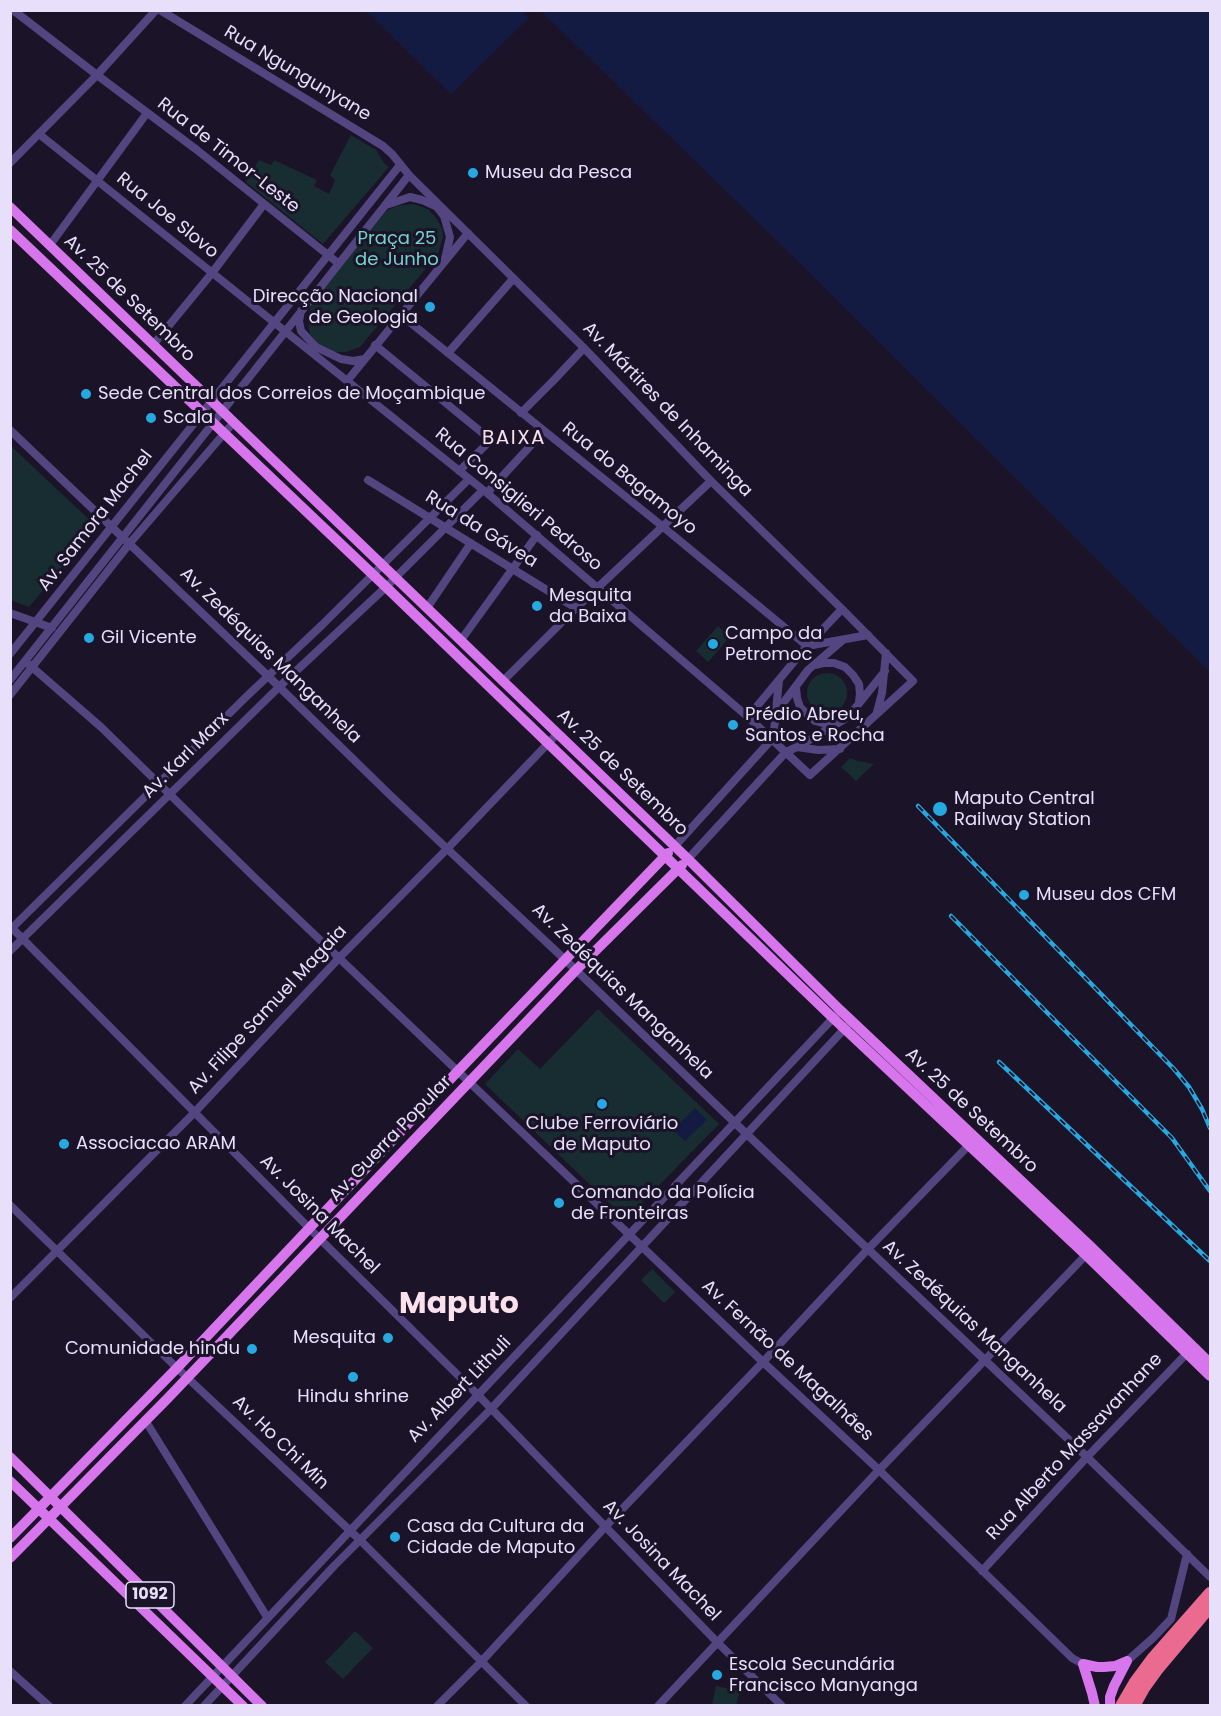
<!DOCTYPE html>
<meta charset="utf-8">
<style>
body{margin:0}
#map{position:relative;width:1221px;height:1716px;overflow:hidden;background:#1b1428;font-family:Poppins,sans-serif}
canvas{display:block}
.frame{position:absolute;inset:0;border:12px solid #e8dffb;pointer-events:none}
</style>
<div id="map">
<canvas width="1221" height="1716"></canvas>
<div class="frame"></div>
</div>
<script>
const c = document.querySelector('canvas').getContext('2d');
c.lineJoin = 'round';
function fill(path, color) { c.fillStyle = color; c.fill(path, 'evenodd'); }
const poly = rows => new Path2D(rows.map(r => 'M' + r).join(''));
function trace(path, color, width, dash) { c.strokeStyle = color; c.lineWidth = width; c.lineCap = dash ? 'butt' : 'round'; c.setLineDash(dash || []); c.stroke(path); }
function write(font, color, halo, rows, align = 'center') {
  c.font = font + ' Poppins,sans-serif'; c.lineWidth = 6; c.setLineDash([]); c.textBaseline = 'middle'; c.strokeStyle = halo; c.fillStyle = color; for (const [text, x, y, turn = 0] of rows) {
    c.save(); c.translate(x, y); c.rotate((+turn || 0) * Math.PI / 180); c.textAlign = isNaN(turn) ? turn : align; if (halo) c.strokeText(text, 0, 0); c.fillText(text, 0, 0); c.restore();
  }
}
fill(poly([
 [351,135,376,150,384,163,389,167,323,244,246,182,259,160,271,165,274,160,317,180,314,186,329,194,335,180,330,175],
 [413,204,428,209,437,219,442,229,443,237,438,254,360,347,346,352,334,352,319,345,310,334,308,322,309,313,312,303,386,211,397,206],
 [11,446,96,526,29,607,11,600],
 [718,626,730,637,708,662,696,651],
 '807 693a20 20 0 1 1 40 0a20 20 0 1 1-40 0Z',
 [850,758,858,761,874,764,856,781,841,767],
 [598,1009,719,1124,626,1219,485,1084,518,1049,540,1069],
 [652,1269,675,1292,664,1303,641,1280],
 [355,1631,373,1648,343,1679,325,1662],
 [716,1686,740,1691,736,1705,712,1705]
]), '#182d31');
fill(poly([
 [521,10,529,18,451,94,366,11],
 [541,11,1210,11,1210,672,806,269],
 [695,1108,707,1120,685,1141,673,1130]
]), '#131b42');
trace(poly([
 [13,10,97,75,197,150,338,263],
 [39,134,487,493,748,717,810,775,913,681,842,609,711,481,584,348,409,175,392,154,383,146,160,10],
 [10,163,97,75,156,10],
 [386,205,410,197,422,200,437,207,444,216,450,237,445,259],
 [50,245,147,113],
 [301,311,299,321,301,331,316,347,341,359,353,361,365,359],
 [401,315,662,526,807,646,868,635],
 [153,345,212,273,264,204],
 [375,345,491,440,459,471],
 [448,353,513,279],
 [347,381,468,233],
 [521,413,553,381,584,348],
 [10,430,268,676,390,795,576,970,734,1122,1087,1457,1210,1577],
 [368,480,576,608],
 [487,493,544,431],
 [427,608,471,543],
 [10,613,52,628],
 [461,640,537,535],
 [10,654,400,165],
 [25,661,101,727,254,877,763,1362,879,1470,1072,1658,1083,1664],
 [815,665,823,663,834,663,845,667,853,675,859,684,860,694,859,701],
 [10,680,409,175],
 [503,681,576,608,711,481],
 [796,687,797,698,800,707,807,714,815,721,826,724,835,724],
 [10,695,130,543,234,422],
 [877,712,882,693,886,653],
 [777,716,784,702,808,670,843,640],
 [748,717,807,646,842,609],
 [797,747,818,750,840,749],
 [675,846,772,739,774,731,779,680],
 [688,859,786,752,797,747,845,719,853,711,885,671],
 [10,926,319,1238,478,1395,717,1642,782,1706],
 [10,930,246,697,322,625,469,479],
 [10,951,279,687,386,587,483,490],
 [10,1205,177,1368,360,1540,526,1706],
 [10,1298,194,1113,340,957,447,849,558,733],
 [145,1420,267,1617],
 [982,1571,1087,1457,1191,1349],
 [1127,1661,1153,1638,1171,1619,1187,1554],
 [10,1671,49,1706],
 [185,1706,836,1015],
 [204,1706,334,1566,491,1409,847,1026],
 [437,1706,481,1662,605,1527,763,1362,868,1249,969,1145],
 [658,1706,879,1470,1086,1255]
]), '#534680', 8);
trace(poly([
 [10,207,688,859,840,1010,1089,1245,1210,1363],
 [10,230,386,587,833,1018,1086,1255,1210,1376],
 [10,1457,262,1706],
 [10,1481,243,1706],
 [10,1538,177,1368,458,1071,668,853],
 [10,1558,168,1398,576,970,682,865],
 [1083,1664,1097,1667,1104,1667,1115,1666,1127,1661],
 [1083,1664,1092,1693,1095,1706],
 [1110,1706,1110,1697,1114,1686,1127,1661]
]), '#d675ec', 10);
trace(poly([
 [1121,1706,1135,1682,1152,1659,1210,1593],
 [1134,1706,1144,1688,1157,1670,1210,1607]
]), '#ea6b8f', 12);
const rail = poly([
 [918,806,1174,1069,1189,1087,1202,1109,1210,1128],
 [951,916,1172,1138,1210,1191],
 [999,1062,1210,1261]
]);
trace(rail, '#25a9e0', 4.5);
trace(rail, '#1b1428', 2, [7]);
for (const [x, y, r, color] of [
 [473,173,6,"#25a9e0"],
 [430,307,6,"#25a9e0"],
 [86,394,6,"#25a9e0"],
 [151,418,6,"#25a9e0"],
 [537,606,6,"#25a9e0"],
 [89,638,6,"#25a9e0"],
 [713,644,6,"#25a9e0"],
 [733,725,6,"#25a9e0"],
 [940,809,8,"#25a9e0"],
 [1024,895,6,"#25a9e0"],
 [602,1104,6,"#25a9e0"],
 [64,1144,6,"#25a9e0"],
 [559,1203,6,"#25a9e0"],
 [388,1338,6,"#25a9e0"],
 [252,1349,6,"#25a9e0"],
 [353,1377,6,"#25a9e0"],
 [395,1537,6,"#25a9e0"],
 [717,1675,6,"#25a9e0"]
]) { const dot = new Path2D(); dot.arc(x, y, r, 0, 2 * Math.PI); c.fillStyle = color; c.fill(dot); trace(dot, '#1b1428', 2); }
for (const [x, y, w] of [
 [150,1595,48]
]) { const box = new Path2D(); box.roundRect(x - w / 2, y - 13, w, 26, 4.5); c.fillStyle = '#1b1428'; c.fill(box); trace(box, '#e8dffb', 1.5); }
write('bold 16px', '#e8dffb', null, [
 ["1092",150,1595]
]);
write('18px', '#e8dffb', '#1b1428', [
 ["Rua Ngungunyane",297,74,31],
 ["Rua de Timor-Leste",228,156,38],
 ["Rua Joe Slovo",167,216,39],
 ["Av. 25 de Setembro",129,299,44],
 ["Av. Mártires de Inhaminga",667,410,46],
 ["Rua do Bagamoyo",629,479,39],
 ["Rua Consiglieri Pedroso",518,500,40],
 ["Av. Samora Machel",96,521,-52],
 ["Rua da Gávea",481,530,32],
 ["Av. Zedéquias Manganhela",270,656,44],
 ["Av. Karl Marx",186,756,-45],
 ["Av. 25 de Setembro",622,773,44],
 ["Av. Zedéquias Manganhela",622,992,44],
 ["Av. Filipe Samuel Magaia",268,1010,-47],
 ["Av. 25 de Setembro",971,1111,43],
 ["Av. Guerra Popular",391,1139,-46],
 ["Av. Josina Machel",319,1215,45],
 ["Av. Zedéquias Manganhela",974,1327,43],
 ["Av. Fernão de Magalhães",787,1361,43],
 ["Av. Albert Lithuli",460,1390,-46],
 ["Av. Ho Chi Min",280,1443,44],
 ["Rua Alberto Massavanhane",1075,1447,-47],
 ["Av. Josina Machel",661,1561,46]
]);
write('18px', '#e8dffb', '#1b1428', [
 ["Museu da Pesca",485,173],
 ["Direcção Nacional",418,297,"right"],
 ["de Geologia",418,318,"right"],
 ["Sede Central dos Correios de Moçambique",98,394],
 ["Scala",163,418],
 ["Mesquita",549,596],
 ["da Baixa",549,617],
 ["Campo da",725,634],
 ["Petromoc",725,655],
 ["Gil Vicente",101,638],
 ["Prédio Abreu,",745,715],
 ["Santos e Rocha",745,736],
 ["Maputo Central",954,799],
 ["Railway Station",954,820],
 ["Museu dos CFM",1036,895],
 ["Clube Ferroviário",602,1124,"center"],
 ["de Maputo",602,1145,"center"],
 ["Associacao ARAM",76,1144],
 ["Comando da Polícia",571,1193],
 ["de Fronteiras",571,1214],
 ["Mesquita",376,1338,"right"],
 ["Comunidade hindu",240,1349,"right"],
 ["Hindu shrine",353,1397,"center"],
 ["Casa da Cultura da",407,1527],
 ["Cidade de Maputo",407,1548],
 ["Escola Secundária",729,1665],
 ["Francisco Manyanga",729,1686]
], 'left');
write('18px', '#74d2cd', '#1b1428', [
 ["Praça 25",397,239],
 ["de Junho",397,260]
]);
c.letterSpacing = '1.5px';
write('20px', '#fbe1ec', '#1b1428', [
 ["BAIXA",514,439]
]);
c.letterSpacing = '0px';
write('bold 30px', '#fbe1ec', '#1b1428', [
 ["Maputo",459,1305]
]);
</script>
